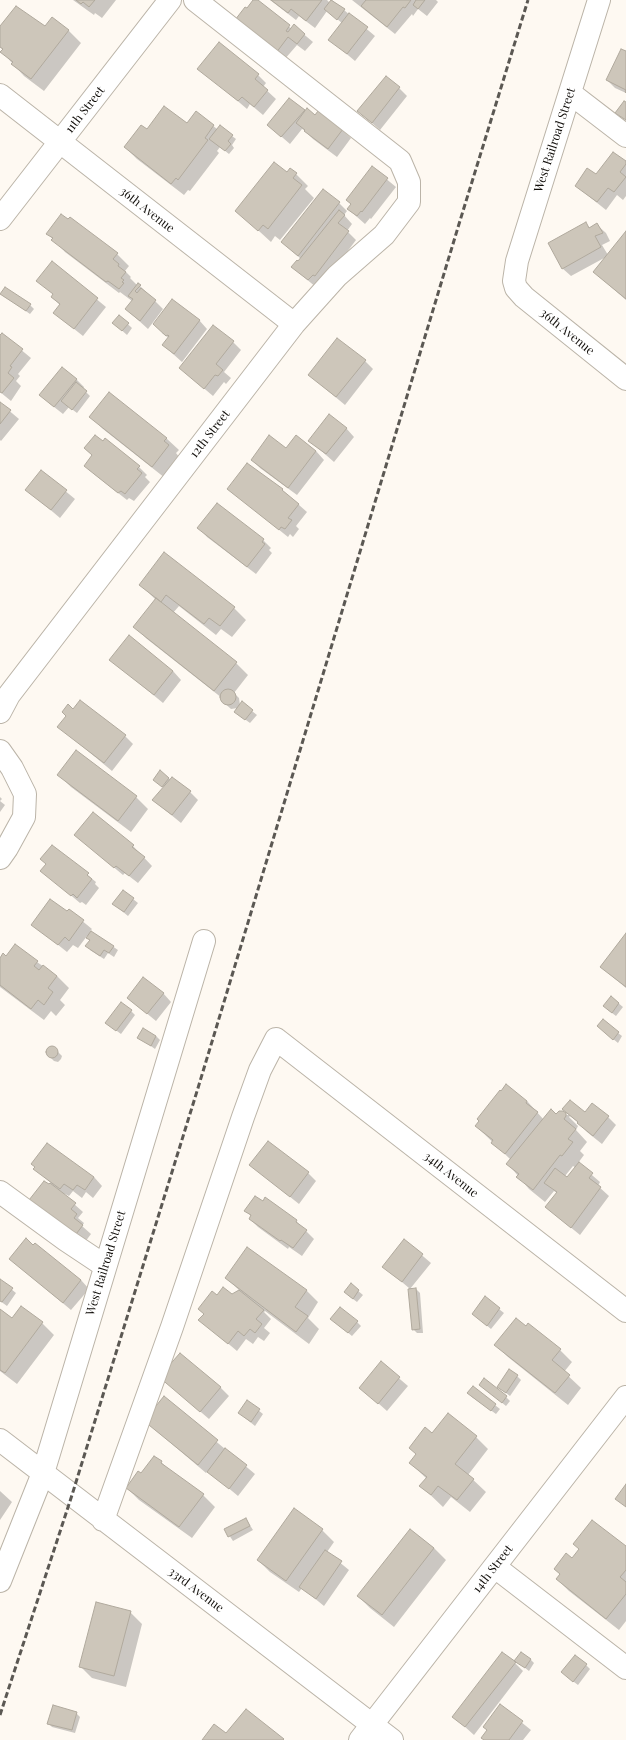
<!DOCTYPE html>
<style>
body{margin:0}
canvas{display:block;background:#fef9f2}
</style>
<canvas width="626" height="1740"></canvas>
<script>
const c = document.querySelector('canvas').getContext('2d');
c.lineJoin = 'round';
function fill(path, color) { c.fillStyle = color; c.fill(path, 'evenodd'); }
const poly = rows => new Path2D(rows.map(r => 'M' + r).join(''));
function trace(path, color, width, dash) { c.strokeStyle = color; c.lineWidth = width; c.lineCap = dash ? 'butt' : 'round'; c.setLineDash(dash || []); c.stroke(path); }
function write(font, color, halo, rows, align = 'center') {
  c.font = font + ' "Playfair Display",serif'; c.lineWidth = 3; c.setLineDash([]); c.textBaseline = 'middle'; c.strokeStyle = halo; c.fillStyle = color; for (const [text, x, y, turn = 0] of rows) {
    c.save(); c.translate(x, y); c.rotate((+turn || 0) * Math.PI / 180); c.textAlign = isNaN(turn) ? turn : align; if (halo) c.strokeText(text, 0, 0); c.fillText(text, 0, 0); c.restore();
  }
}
fill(poly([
 [73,0,116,0,102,18,95,13,94,15],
 [254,0,292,29,294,26,313,42,305,51,297,45,284,60,247,9],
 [270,0,327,0,330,3,332,0,375,36,355,61,330,40,342,23,327,11,315,28,299,16,296,20],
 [352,0,436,0,438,2,427,16,418,9,413,16,412,14,395,34],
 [52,19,69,31,81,43,44,91,24,76,2,52,3,50,0,47,0,28,46,27],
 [626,52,626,93,615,88,607,80],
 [199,68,258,75,266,83,263,87,276,99,263,115,250,104,247,109],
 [399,88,407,96,380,130,358,111],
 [289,99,305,112,342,130,351,138,337,157,313,139,304,130,302,129,290,144,268,125],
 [197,113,217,129,232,136,236,139,232,145,234,148,229,154,220,147,217,151,219,153,190,191,188,190,184,195,137,159,125,147,147,130,187,125],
 [626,162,626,196,623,200,617,195,606,210,576,186],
 [372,167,396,187,371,219,370,218,365,224,348,209,352,205,347,200],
 [287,174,296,174,308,186,305,189,314,198,280,240,275,236,271,242,237,211],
 [339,203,347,211,344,215,352,224,347,231,356,240,323,284,317,288,292,267,301,259,282,242],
 [70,218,117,254,129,266,125,271,131,277,130,278,137,285,140,286,163,309,148,329,126,309,132,301,120,292,119,293,65,252,48,234,69,221],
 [585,223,590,228,597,225,606,233,610,241,602,245,608,255,626,232,626,300,594,272,606,257,571,276,562,268],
 [52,262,106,307,83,336,54,313,60,305,52,297,54,295,38,280],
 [1,294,30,305,34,309,30,314],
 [119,316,132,328,127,335,118,327],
 [199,320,207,329,182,362,163,345,169,338,162,333],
 [2,334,31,358,18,374,20,376,16,381,21,386,11,401,0,392,0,337],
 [233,342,241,350,224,372,231,378,226,384,224,382,213,396,180,368],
 [365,361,373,369,345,405,309,375],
 [76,379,84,387,83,389,90,396,77,413,69,407,63,414,49,403],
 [0,403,19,419,1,441,0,440],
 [91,417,166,438,179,450,176,453,180,458,165,478,103,429],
 [346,428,354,437,334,462,310,441],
 [85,448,139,467,147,475,145,477,150,482,134,501,129,498,127,500,94,474,93,456],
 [286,450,316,451,324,460,297,495,260,468,252,460],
 [248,465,282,490,307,512,296,526,299,529,293,537,290,534,288,537,228,489],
 [41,471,75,499,60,518,27,490],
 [199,528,263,540,271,548,269,550,272,553,256,574,207,537],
 [141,585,234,608,246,620,232,637,221,629,216,635,179,606,173,613,236,663,248,675,234,693,239,698,240,705,242,703,257,715,250,723,239,715,238,708,231,709,222,701,222,698,147,639,135,627,156,600],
 [111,660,173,671,181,680,163,703],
 [74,710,125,736,133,744,112,771,59,727],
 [59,775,136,797,148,809,131,832,71,787],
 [168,778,190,792,198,800,181,823,153,800,167,789,157,782],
 [0,797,2,799,0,801,5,805,0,812],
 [75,835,133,846,152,866,138,883,125,873,123,875],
 [52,846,96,882,95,884,99,888,86,905,82,902,80,903,42,871,47,865],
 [123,891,138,903,128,916,117,907],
 [69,910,92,929,90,931,118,950,114,957,108,953,104,959,90,950,90,940,87,936,78,948,73,945,67,952,32,924,67,913],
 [626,934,626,988,601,967],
 [7,957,37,962,57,976,69,988,60,1000,65,1005,56,1016,51,1011,44,1020,0,987,0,959],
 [163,993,171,1002,156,1021,128,998],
 [611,997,623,1007,616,1016,608,1010],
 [131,1011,135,1015,121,1034,106,1023],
 [602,1030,618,1033,622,1036,618,1043],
 [156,1036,160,1040,155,1049,138,1037],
 [50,1048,54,1048,62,1056,61,1059,58,1062,54,1061,47,1054,48,1050],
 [527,1101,544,1120,563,1112,567,1115,585,1113,608,1117,616,1125,602,1144,587,1132,579,1123,570,1116,569,1117,578,1126,576,1130,587,1142,580,1151,584,1155,578,1163,600,1182,598,1186,609,1196,580,1235,546,1207,557,1193,554,1191,545,1202,529,1189,508,1164,511,1160,476,1126],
 [573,1166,576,1168,568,1178,565,1176],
 [250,1165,308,1173,316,1181,299,1204],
 [35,1169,94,1177,102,1186,93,1198,86,1192,82,1198,73,1191,69,1196,65,1194,64,1195,83,1212,78,1218,84,1223,82,1226,91,1234,82,1246,49,1186,51,1183],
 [245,1210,296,1221,314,1239,302,1256,289,1247,288,1249,258,1227,250,1219,251,1216],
 [404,1240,431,1263,410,1289,416,1289,420,1293,423,1333,417,1333,413,1329,409,1288,384,1267],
 [34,1246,81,1280,89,1289,71,1310,10,1259],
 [226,1278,306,1290,318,1302,308,1318,319,1329,309,1344,265,1311,264,1312,271,1319,264,1328,270,1333,264,1341,258,1337,253,1344,246,1339,237,1351,200,1320,204,1314,199,1309,217,1296,232,1295,240,1291],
 [0,1280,16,1293,7,1306,0,1301],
 [351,1285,363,1295,357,1302,349,1296],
 [485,1298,504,1313,491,1329,473,1314],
 [0,1310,12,1319,42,1323,54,1335,17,1384,0,1371],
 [331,1319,357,1322,361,1326,352,1336],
 [496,1345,560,1350,572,1362,564,1372,581,1388,568,1405,508,1357],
 [381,1363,408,1386,387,1411,361,1388],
 [517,1376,521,1380,510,1396,498,1387],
 [160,1377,220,1387,229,1396,209,1419],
 [480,1385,506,1397,510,1401,506,1406],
 [473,1388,500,1409,496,1414,472,1397],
 [164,1398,255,1474,238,1496,208,1471,206,1473,145,1421],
 [248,1402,263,1414,255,1426,239,1413],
 [432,1434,476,1437,488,1449,468,1475,486,1492,470,1512,451,1497,443,1507,421,1486,427,1479,410,1463],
 [161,1462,169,1470,203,1495,215,1507,192,1538,139,1500,127,1488,141,1475],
 [0,1491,12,1502,0,1520],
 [246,1519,253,1530,233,1541,225,1529],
 [322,1530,334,1542,327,1552,349,1570,324,1606,302,1588,299,1592,270,1572,258,1560],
 [410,1530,434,1548,446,1560,394,1627,370,1608,358,1596],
 [626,1548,626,1621,619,1630,569,1591,557,1579,561,1575,555,1569,572,1559],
 [130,1612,142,1624,126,1687,92,1678,80,1666],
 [530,1659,534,1663,529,1671,520,1664],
 [515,1663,523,1671,474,1735,454,1717],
 [586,1665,590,1669,578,1685,566,1676],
 [500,1705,531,1730,523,1740,485,1740,488,1731,484,1727],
 [76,1713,80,1717,75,1733,52,1727,48,1723]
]), '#0003');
const building = poly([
 [76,0,95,0,89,7,83,2,81,4,76,0],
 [253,0,258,0,290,25,286,31,288,32,294,24,305,34,297,44,288,37,276,53,235,20,245,7,247,8,253,0],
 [271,0,322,0,306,21,291,9,288,13,271,0],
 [331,0,345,9,337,20,324,9,331,0],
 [366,0,411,0,405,8,403,7,387,27,361,6,366,0],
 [416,0,425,0,418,9,413,5,416,0],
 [16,6,45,26,52,17,69,30,31,79,11,64,13,62,0,52,3,49,0,47,0,26,16,6],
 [349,13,368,27,347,54,328,40,349,13],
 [219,42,259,74,255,79,268,90,254,107,242,97,238,101,197,69,219,42],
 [621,49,626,51,626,93,625,92,626,90,606,80,621,49],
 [386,76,400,87,372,123,357,111,386,76],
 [289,98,305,110,281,137,267,125,289,98],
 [624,101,626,102,626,120,615,113,624,101],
 [164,106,187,123,196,111,214,125,205,138,208,140,178,180,176,178,171,184,124,147,141,125,147,129,164,106],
 [307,108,315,115,318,111,343,129,328,149,304,131,305,130,296,123,307,108],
 [220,125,233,135,228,141,231,144,225,151,209,139,220,125],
 [613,152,626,161,626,164,620,172,626,177,614,192,608,188,597,202,575,186,587,168,596,174,613,152],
 [274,162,287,172,290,168,297,173,293,178,302,185,268,229,263,225,258,231,235,211,274,162],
 [372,166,388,178,362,212,361,211,357,216,347,209,351,204,346,200,372,166],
 [323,189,340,202,298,256,281,242,323,189],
 [339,210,345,215,338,223,349,231,315,276,313,275,308,280,291,267,297,260,298,261,339,210],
 [61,214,68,219,70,217,118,253,113,259,119,264,118,266,126,272,121,278,124,280,122,282,124,283,119,289,108,281,106,282,51,240,53,238,46,234,61,214],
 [586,222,589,228,597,223,603,233,595,236,601,247,562,269,548,243,586,222],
 [626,231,626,299,593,272,626,231],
 [52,261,98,298,74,329,53,313,60,304,51,297,53,294,36,281,52,261],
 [138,283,141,285,135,291,137,293,141,288,156,300,140,321,125,309,133,299,128,296,138,283],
 [5,287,31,304,26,311,0,294,5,287],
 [172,299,200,320,174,354,162,345,169,336,168,335,166,336,153,324,172,299],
 [119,315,129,323,122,331,112,323,119,315],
 [213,325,234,341,216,364,223,370,218,376,215,375,204,389,179,368,213,325],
 [2,333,23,349,10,366,12,367,8,373,14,378,2,393,0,392,0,335,2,333],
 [337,338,366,360,336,397,308,375,337,338],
 [62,367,77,379,54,407,39,395,62,367],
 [76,382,87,391,72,410,61,401,76,382],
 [109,392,167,438,164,441,169,445,152,467,89,417,109,392],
 [0,402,11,410,0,424,0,402],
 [329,414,347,428,326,454,308,441,329,414],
 [95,435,103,441,105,438,140,466,137,469,142,473,125,494,121,491,118,493,84,466,92,455,84,448,95,435],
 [269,435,286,448,296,435,316,451,288,488,251,460,269,435],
 [247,463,283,489,282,490,299,504,288,518,292,520,285,529,281,527,279,530,227,489,247,463],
 [41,470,67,490,51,510,25,490,41,470],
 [217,503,264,539,262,542,265,544,247,567,197,528,217,503],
 [164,552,235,607,220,626,209,618,204,624,166,595,161,602,139,585,164,552],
 [156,598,237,662,214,691,133,627,156,598],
 [129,635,173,671,154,695,109,660,129,635],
 '220 697a8 8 0 1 1 16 0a8 8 0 1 1-16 0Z',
 [80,700,126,735,104,763,57,727,66,716,62,712,68,704,73,709,80,700],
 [242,701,253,710,245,720,234,712,242,701],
 [76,750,137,796,118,821,57,775,76,750],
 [160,770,169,778,162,787,153,780,160,770],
 [172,777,191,791,172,815,152,800,172,777],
 [93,812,134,845,132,847,145,857,129,876,116,866,114,868,74,835,93,812],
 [52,845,89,873,87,875,92,879,77,898,73,894,71,896,40,871,46,864,40,859,52,845],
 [123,890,134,898,124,912,112,904,123,890],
 [50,899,67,911,69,909,84,920,69,941,65,937,58,945,31,925,50,899],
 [91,931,114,946,109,953,104,950,100,956,85,946,90,940,86,938,91,931],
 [626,933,626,987,600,967,626,933],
 [15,944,38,961,34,966,39,970,43,965,57,976,48,988,53,992,44,1005,38,1000,31,1009,0,985,0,958,3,953,6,956,15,944],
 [143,977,164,993,147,1014,127,998,143,977],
 [611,996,619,1003,612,1013,603,1006,611,996],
 [121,1002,132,1010,116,1031,105,1023,121,1002],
 [603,1019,619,1032,613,1040,597,1026,603,1019],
 [143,1028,156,1036,151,1046,137,1038,143,1028],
 '46 1052a6 6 0 1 1 12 0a6 6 0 1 1-12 0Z',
 [506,1084,527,1101,526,1103,538,1112,505,1154,491,1143,493,1140,475,1126,479,1121,477,1119,500,1090,501,1091,506,1084],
 [570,1100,585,1112,592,1103,609,1116,593,1136,577,1123,578,1122,562,1109,570,1100],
 [551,1109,556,1114,559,1111,563,1111,566,1113,566,1116,564,1119,576,1129,568,1139,573,1142,562,1156,560,1155,533,1190,516,1177,519,1174,506,1164,551,1109],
 [268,1141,309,1172,290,1197,249,1165,268,1141],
 [47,1143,94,1177,85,1190,77,1185,73,1190,64,1184,60,1189,33,1169,35,1167,31,1164,47,1143],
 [579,1162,593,1173,589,1178,601,1187,571,1228,545,1207,557,1192,544,1183,555,1168,567,1177,579,1162],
 [44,1181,49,1184,50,1183,76,1203,71,1209,77,1214,74,1218,83,1225,73,1238,29,1200,44,1181],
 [255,1196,263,1201,265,1197,297,1220,296,1222,307,1230,293,1248,281,1240,280,1241,249,1219,251,1215,244,1211,255,1196],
 [26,1238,33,1245,35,1243,81,1280,63,1303,9,1259,26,1238],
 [404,1239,423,1254,402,1282,382,1267,404,1239],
 [247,1247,307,1290,295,1307,308,1316,296,1332,225,1278,247,1247],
 [0,1279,13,1288,2,1302,0,1301,0,1279],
 [351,1283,359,1290,353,1299,344,1292,351,1283],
 [223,1287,232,1294,239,1290,264,1310,256,1319,262,1324,255,1333,250,1329,244,1336,238,1331,228,1344,198,1320,204,1314,198,1309,212,1291,217,1295,223,1287],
 [416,1288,420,1329,412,1330,408,1289,416,1288],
 [485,1296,500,1308,487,1326,472,1314,485,1296],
 [21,1306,43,1322,5,1373,0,1370,0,1309,12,1318,21,1306],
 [340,1307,358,1321,348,1333,330,1319,340,1307],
 [516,1318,526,1326,528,1323,561,1349,552,1360,570,1375,555,1393,494,1345,516,1318],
 [180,1353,221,1387,200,1412,159,1377,180,1353],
 [381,1361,400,1377,378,1404,359,1388,381,1361],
 [509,1369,518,1375,506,1393,497,1387,509,1369],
 [484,1378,507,1396,502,1403,479,1385,484,1378],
 [473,1386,496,1404,491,1411,467,1393,473,1386],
 [164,1396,218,1440,198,1465,144,1421,164,1396],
 [247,1400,260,1409,251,1422,238,1413,247,1400],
 [448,1413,477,1436,455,1464,474,1479,457,1500,438,1486,431,1495,419,1486,427,1477,409,1463,416,1454,409,1448,425,1427,432,1433,448,1413],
 [225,1448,247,1465,229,1489,207,1472,225,1448],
 [154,1456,162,1461,161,1463,204,1494,179,1527,126,1488,138,1471,141,1473,154,1456],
 [626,1484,626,1507,615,1499,626,1484],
 [294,1508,323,1529,286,1581,257,1560,294,1508],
 [246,1518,250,1526,228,1537,224,1529,246,1518],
 [592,1520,626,1546,626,1570,620,1577,626,1582,626,1594,606,1619,556,1579,560,1574,554,1569,566,1553,572,1558,579,1549,573,1544,592,1520],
 [410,1529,434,1548,382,1615,357,1596,410,1529],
 [325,1550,342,1561,316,1599,299,1587,325,1550],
 [96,1602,131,1611,114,1676,79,1667,96,1602],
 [502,1652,516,1662,465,1727,452,1717,502,1652],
 [521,1652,531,1659,525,1668,514,1661,521,1652],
 [575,1655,587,1664,573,1682,561,1672,575,1655],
 [500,1704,523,1721,509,1740,484,1740,481,1738,487,1730,483,1727,500,1704],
 [53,1705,77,1712,72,1730,47,1724,53,1705],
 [246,1709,284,1739,283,1740,202,1740,214,1724,226,1733,246,1709]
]);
fill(building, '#cdc6ba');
trace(building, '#b0a99d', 1);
const minor = poly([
 [599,0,517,261,514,281,516,288,524,297,626,379],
 [570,93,626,136],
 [0,95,294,324],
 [0,219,170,0],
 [0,712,9,695,294,324,337,276,384,235,409,202,409,182,400,161,195,0],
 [0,751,12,768,25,794,24,817,7,848,0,858],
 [0,1192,66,1240,105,1266],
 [0,1440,392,1740],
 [103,1520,172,1327,243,1117,260,1070,276,1039,626,1311],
 [495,1567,626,1668],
 [0,1581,43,1473,204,941],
 [360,1740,626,1397]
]);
trace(minor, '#bbb4a8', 24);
trace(minor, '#fff', 22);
trace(poly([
 [0,1715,72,1495,198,1088,459,224,528,0]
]), '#5b5853', 3, [6, 3]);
write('12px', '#110e0a', '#fff', [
 ["11th Street",85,110,-52],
 ["West Railroad Street",555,140,-72],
 ["36th Avenue",147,210,38],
 ["36th Avenue",567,332,39],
 ["12th Street",210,434,-52],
 ["34th Avenue",451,1175,38],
 ["West Railroad Street",106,1263,-73],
 ["14th Street",493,1569,-52],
 ["33rd Avenue",196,1590,37]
]);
</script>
